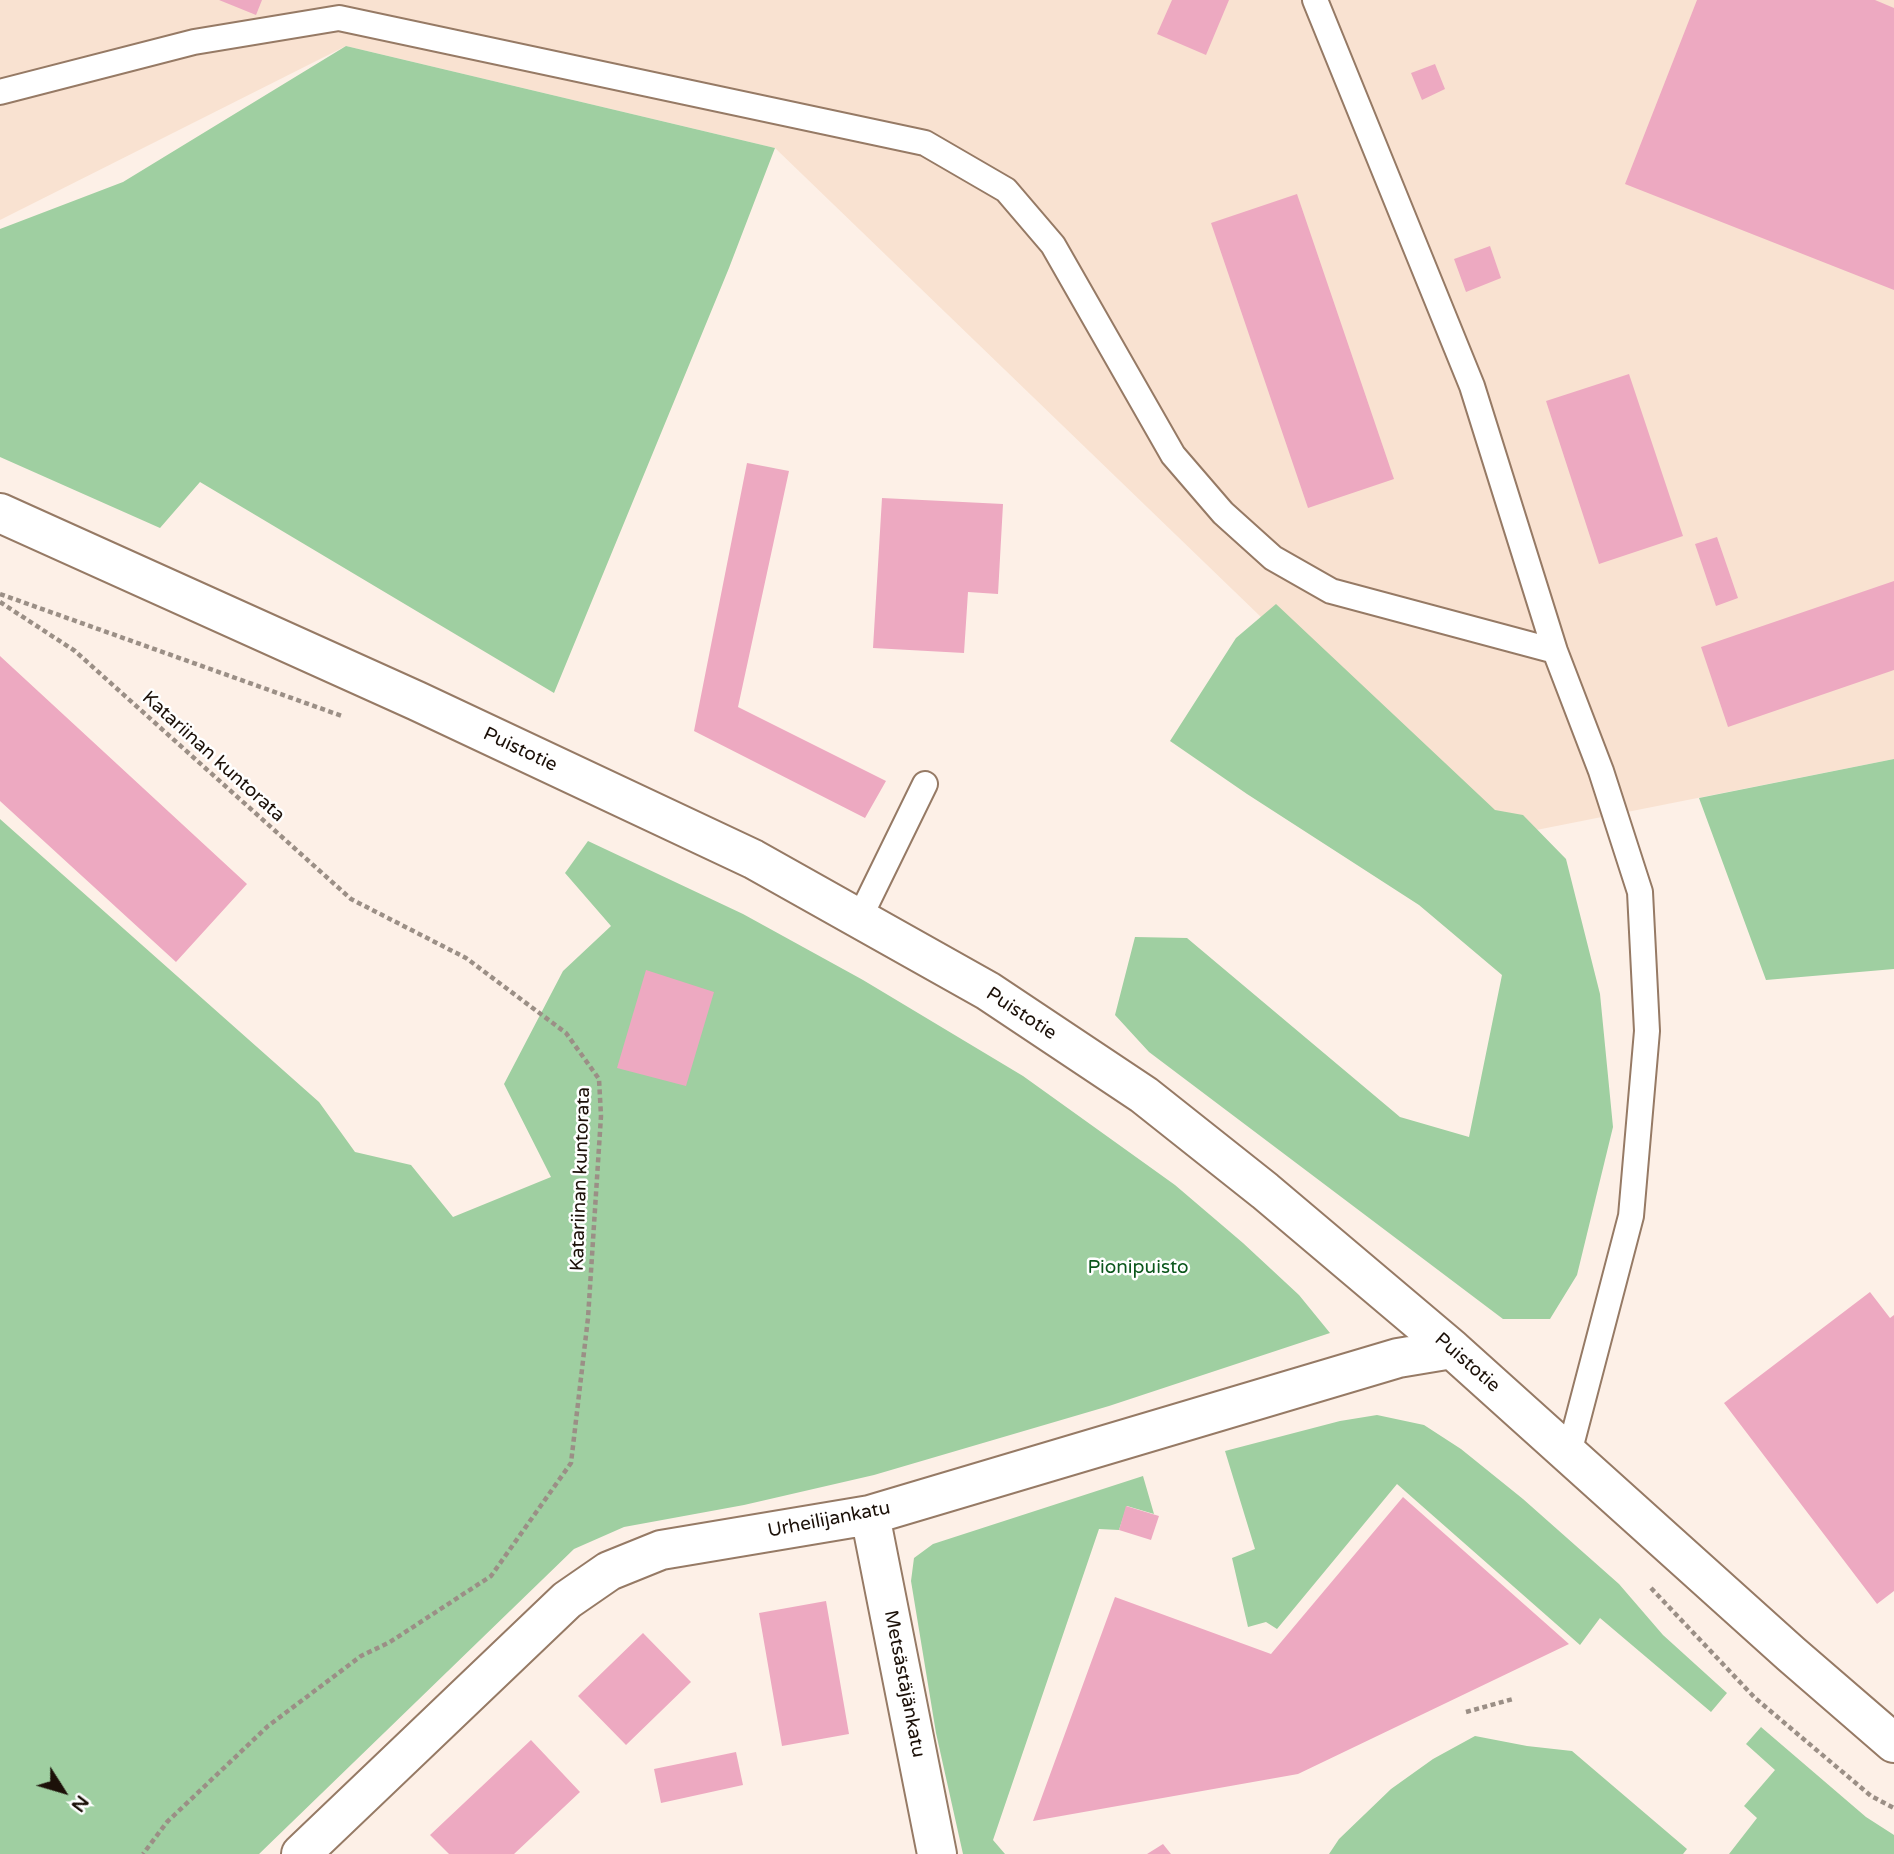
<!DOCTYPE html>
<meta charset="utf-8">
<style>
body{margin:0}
#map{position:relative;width:1894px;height:1854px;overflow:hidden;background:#fdf0e7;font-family:"Varela Round",sans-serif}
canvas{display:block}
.north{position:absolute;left:28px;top:1756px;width:70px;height:70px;-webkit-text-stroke:5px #fff;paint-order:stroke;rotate:127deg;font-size:19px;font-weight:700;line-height:28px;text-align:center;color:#1c1109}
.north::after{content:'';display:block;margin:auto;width:24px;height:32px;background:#1c1109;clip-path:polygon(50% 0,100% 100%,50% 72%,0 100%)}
</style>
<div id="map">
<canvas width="1894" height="1854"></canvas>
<div class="north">N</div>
</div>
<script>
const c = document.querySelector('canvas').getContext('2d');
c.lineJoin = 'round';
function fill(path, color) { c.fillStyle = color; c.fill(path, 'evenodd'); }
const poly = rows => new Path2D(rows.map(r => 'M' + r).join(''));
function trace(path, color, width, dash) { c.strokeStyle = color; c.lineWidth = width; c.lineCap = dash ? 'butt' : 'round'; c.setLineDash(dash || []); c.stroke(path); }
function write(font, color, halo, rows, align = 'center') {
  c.font = font + ' "Varela Round",sans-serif'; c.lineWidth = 5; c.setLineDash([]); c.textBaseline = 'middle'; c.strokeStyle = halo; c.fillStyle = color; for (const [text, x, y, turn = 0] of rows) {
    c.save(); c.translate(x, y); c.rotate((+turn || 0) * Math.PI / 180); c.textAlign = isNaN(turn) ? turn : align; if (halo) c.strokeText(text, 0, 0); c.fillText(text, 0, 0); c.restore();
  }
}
fill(poly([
 [0,0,1894,0,1894,759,1491,839,775,148,346,46,0,220]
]), '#f9e2d1');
fill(poly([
 [346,46,775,148,729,268,554,693,200,482,160,528,0,457,0,229,123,182],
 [1276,604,1495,810,1523,815,1566,859,1600,994,1613,1127,1577,1275,1550,1319,1503,1319,1149,1052,1115,1015,1135,937,1187,938,1400,1117,1469,1137,1502,975,1419,905,1247,794,1170,741,1236,638],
 [1894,759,1894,969,1766,980,1699,798],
 [0,819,319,1102,355,1152,411,1165,453,1217,551,1177,504,1084,563,971,611,926,565,873,588,841,743,914,863,980,1023,1076,1175,1185,1243,1243,1299,1295,1330,1333,1109,1406,874,1475,744,1505,624,1527,574,1549,259,1854,0,1854],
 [1377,1415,1424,1425,1461,1449,1523,1499,1619,1584,1663,1635,1727,1693,1711,1712,1600,1618,1580,1645,1397,1484,1277,1629,1266,1622,1248,1627,1232,1558,1255,1549,1225,1451,1340,1421],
 [1143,1476,1154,1514,1127,1506,1119,1530,1099,1529,993,1840,1005,1854,963,1854,936,1733,911,1581,914,1558,933,1544],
 [1761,1727,1866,1817,1894,1835,1894,1854,1729,1854,1757,1818,1744,1806,1775,1770,1746,1744],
 [1475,1736,1527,1746,1572,1751,1687,1849,1683,1854,1329,1854,1339,1839,1391,1789,1433,1759]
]), '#9fcfa1');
fill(poly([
 [219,0,262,0,256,15],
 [1172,0,1229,0,1206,55,1157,34],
 [1697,0,1875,0,1894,8,1894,290,1625,184],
 [1435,64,1445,89,1422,100,1411,73],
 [1297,194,1394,479,1308,508,1211,223],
 [1490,246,1501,278,1466,292,1454,259],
 [1629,374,1683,536,1599,564,1546,401],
 [747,463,789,471,738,707,886,781,865,818,694,731],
 [882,498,1003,504,998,594,968,592,964,653,873,648],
 [1717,537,1738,598,1716,606,1695,544],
 [1894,581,1894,670,1728,727,1701,647],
 [0,656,247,884,176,962,0,801],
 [646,970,714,992,686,1086,617,1068],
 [1870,1292,1890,1318,1894,1315,1894,1591,1877,1604,1724,1403],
 [1403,1497,1569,1644,1298,1774,1033,1821,1115,1597,1271,1654],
 [1126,1506,1159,1516,1151,1540,1119,1530],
 [826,1601,849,1734,782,1746,759,1613],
 [643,1633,691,1682,626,1745,578,1696],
 [531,1740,580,1792,514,1854,449,1854,430,1835],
 [736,1752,743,1785,661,1803,654,1769],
 [1163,1844,1171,1854,1147,1854]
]), '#eda9c1');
const lane = poly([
 [1315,0,1472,386,1555,651,1601,771,1640,892,1647,1031,1631,1216,1569,1453],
 [0,92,194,42,339,18,925,143,1006,190,1053,245,1173,455,1223,513,1273,558,1331,591,1555,651],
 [859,919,925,784]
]);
const street = poly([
 [0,513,417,701,753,859,988,991,1144,1095,1265,1191,1452,1349,1791,1654,1894,1743],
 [870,1515,937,1854],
 [301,1854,567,1600,609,1571,661,1550,870,1515,1398,1358,1452,1349]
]);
trace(lane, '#967a65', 28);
trace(street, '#967a65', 42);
trace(poly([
 [0,594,342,716],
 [0,602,75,651,351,899,466,958,566,1033,599,1079,601,1116,588,1318,571,1463,491,1576,390,1642,361,1656,268,1726,167,1822,143,1854],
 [1651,1588,1755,1698,1871,1796,1894,1808],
 [1466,1712,1513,1699]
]), '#9b8f86', 4.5, [5, 3.5]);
trace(lane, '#fff', 24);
trace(street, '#fff', 38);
write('19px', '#1c1109', '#fff', [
 ["Puistotie",520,750,25],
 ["Katariinan kuntorata",213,757,42],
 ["Puistotie",1021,1014,33],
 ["Katariinan kuntorata",581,1179,-88],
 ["Puistotie",1467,1363,41],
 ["Urheilijankatu",829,1520,-11],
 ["Metsästäjänkatu",904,1684,79]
]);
write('19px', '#0c571c', '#fff', [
 ["Pionipuisto",1138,1268]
]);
</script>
